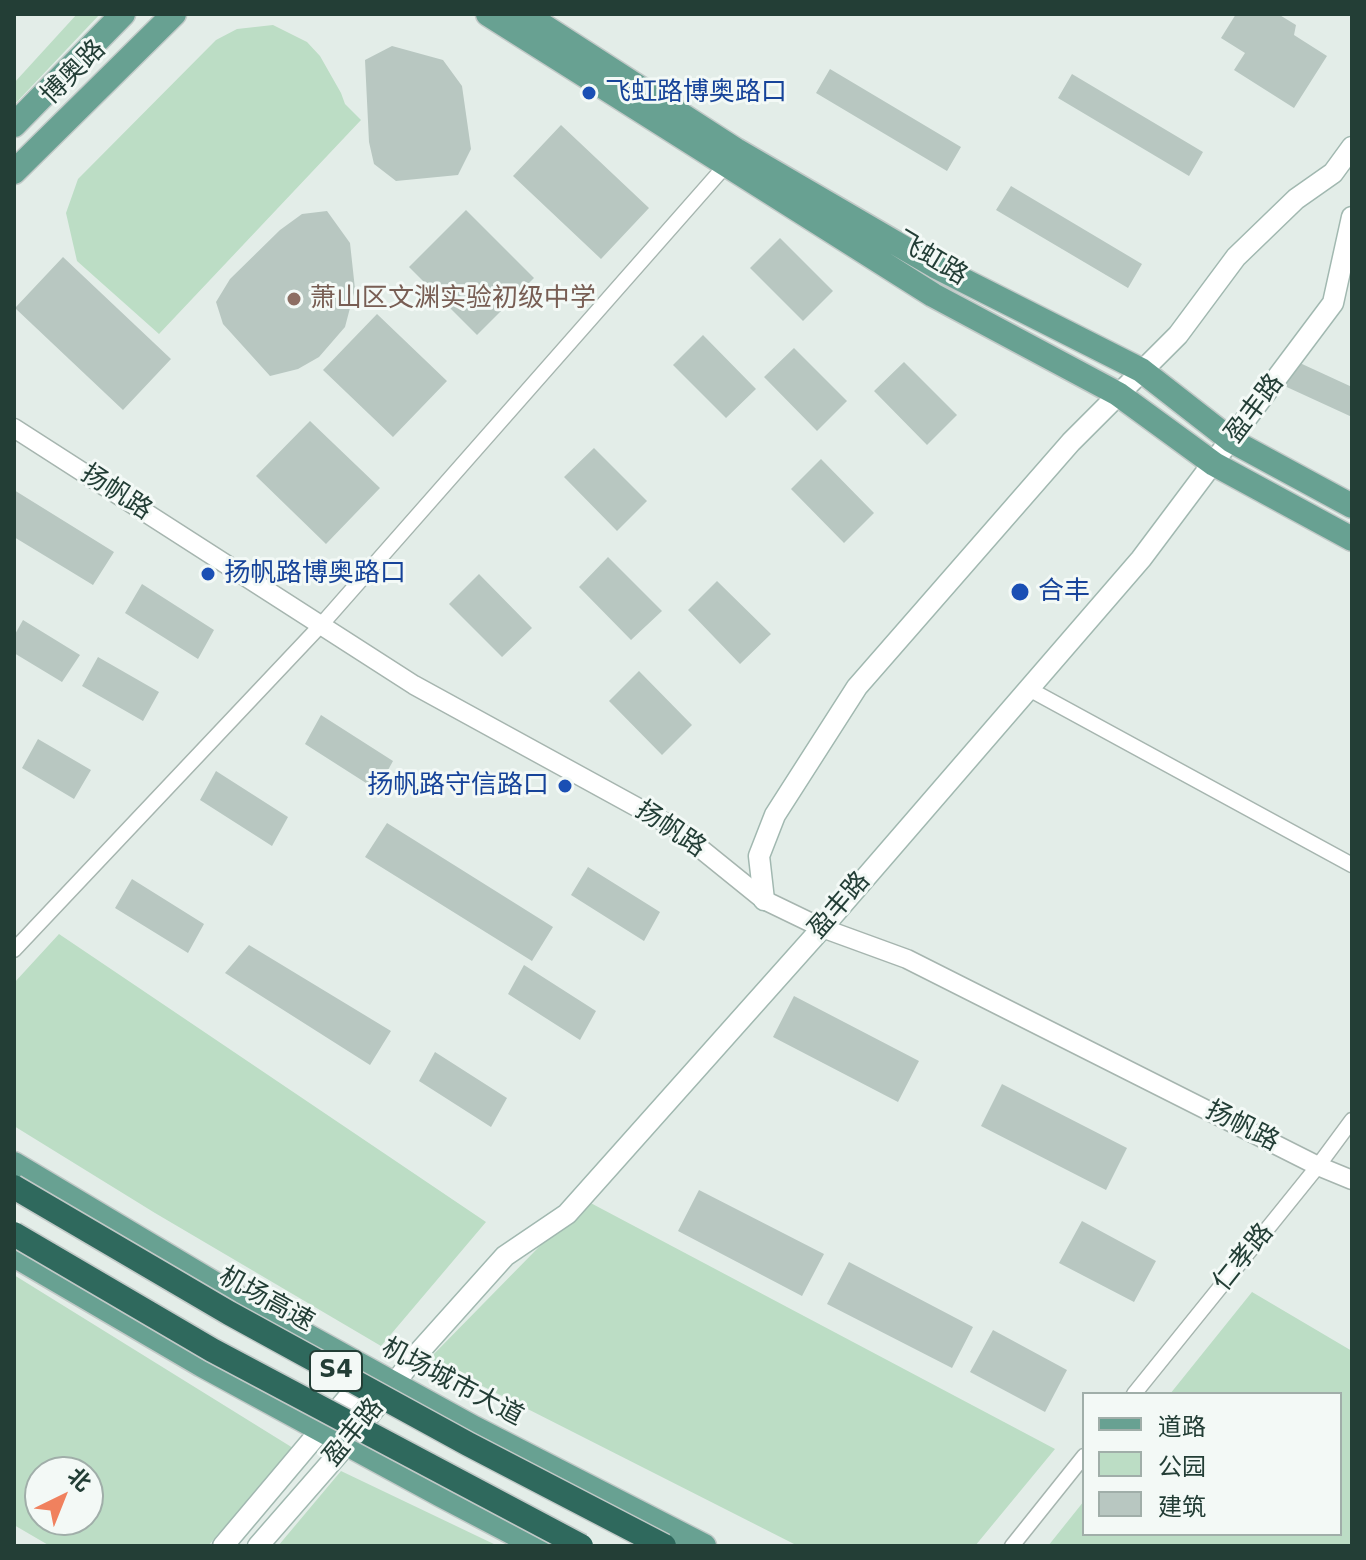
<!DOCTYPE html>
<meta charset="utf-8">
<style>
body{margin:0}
#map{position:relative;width:1366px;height:1560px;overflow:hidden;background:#e3ede8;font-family:"DejaVu Sans","Noto Sans SC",sans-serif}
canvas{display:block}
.frame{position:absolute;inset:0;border:16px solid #233e36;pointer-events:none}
.legend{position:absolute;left:1082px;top:1392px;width:260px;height:144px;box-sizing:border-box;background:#f3f9f6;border:2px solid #a0aea9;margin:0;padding:10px 14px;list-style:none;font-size:24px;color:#233e36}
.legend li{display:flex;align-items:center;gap:16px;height:40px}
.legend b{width:40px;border:2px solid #a0aea9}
.north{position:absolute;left:24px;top:1456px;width:80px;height:80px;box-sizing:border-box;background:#f3f9f6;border:2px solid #a0aea9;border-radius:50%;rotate:43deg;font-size:22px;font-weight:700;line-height:32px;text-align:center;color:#233e36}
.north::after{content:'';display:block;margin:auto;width:28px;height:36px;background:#f0815e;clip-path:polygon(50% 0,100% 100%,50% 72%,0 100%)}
</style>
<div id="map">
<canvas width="1366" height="1560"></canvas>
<div class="frame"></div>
<ul class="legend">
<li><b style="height:10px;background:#68a192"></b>道路</li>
<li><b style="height:22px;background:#bcddc5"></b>公园</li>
<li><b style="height:22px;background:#b8c7c1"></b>建筑</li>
</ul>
<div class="north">北</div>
</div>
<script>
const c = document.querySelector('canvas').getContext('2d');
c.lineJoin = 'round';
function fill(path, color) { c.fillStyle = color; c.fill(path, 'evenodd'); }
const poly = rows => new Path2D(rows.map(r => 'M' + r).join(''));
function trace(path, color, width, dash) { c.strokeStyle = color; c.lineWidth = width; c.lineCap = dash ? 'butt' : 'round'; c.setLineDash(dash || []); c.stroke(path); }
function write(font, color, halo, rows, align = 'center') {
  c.font = font + ' "DejaVu Sans","Noto Sans SC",sans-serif'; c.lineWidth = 6; c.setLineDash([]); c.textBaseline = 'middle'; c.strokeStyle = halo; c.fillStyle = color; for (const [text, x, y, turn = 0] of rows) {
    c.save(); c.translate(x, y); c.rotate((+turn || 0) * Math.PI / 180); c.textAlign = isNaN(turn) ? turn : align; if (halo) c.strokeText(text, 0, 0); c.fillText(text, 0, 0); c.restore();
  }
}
fill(poly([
 [77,14,100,14,14,105,14,83],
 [273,25,307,42,320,56,341,93,345,104,361,120,159,334,77,261,66,213,78,179,216,40,237,29],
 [59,934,486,1222,381,1346,155,1213,14,1126,14,983],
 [585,1200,1055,1449,975,1546,798,1546,429,1359],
 [14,1275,293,1448,208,1546,50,1546,14,1525],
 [40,1472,88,1472,88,1520,40,1520],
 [1252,1292,1352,1351,1352,1546,1048,1546,1084,1501,1084,1534,1340,1534,1340,1394,1170,1394],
 [341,1471,498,1546,278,1546]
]), '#bcddc5');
fill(poly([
 [1236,14,1278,14,1296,25,1294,35,1327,56,1294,108,1234,70,1245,53,1221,38],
 [392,46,443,60,462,86,471,149,458,175,396,181,374,164,369,142,365,60],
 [830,69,961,147,947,171,816,93],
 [1072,74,1203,152,1189,176,1058,98],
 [561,125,649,208,601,259,513,176],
 [1011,186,1142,264,1128,288,996,210],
 [466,210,534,278,477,335,409,267],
 [327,211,350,243,355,289,345,327,319,357,298,369,270,376,223,324,216,302,230,279,280,230,302,214],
 [780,238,833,291,803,321,750,268],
 [63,257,171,359,123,410,15,308],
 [377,314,447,381,393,437,323,370],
 [703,335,756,389,726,418,673,365],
 [794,348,847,401,817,431,764,377],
 [1289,358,1352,387,1352,417,1278,383],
 [904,362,957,415,927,445,874,391],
 [310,421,380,488,326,544,256,476],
 [594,448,647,501,617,531,564,477],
 [821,459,874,513,844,543,791,489],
 [14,490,114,552,93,585,14,537],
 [608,557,662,611,631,640,579,587],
 [479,574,532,628,502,657,449,604],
 [717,581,771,634,740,664,688,610],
 [142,584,214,630,198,659,125,613],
 [23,620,80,655,62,682,14,653,14,636],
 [98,657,159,692,143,721,82,686],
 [639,671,692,725,662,755,609,701],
 [321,715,393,761,377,790,305,744],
 [38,739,91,770,74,799,22,768],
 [216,771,288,817,272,846,200,800],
 [387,823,553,927,532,961,365,857],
 [588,867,660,912,644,941,571,895],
 [132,879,204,924,188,953,115,908],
 [249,945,391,1031,370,1065,225,973],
 [524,965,596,1011,580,1040,508,994],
 [794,996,919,1061,898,1102,773,1037],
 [435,1052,507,1098,491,1127,419,1081],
 [1002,1084,1127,1148,1106,1190,981,1126],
 [699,1190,824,1254,802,1296,678,1231],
 [1082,1221,1156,1261,1134,1302,1059,1263],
 [849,1262,973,1327,952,1368,827,1304],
 [993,1330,1067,1370,1045,1412,970,1372]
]), '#b8c7c1');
const minor = poly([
 [1029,689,1352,865],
 [14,950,321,625,726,165],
 [1134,1394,1318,1166,1352,1120],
 [1012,1546,1084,1456]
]);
const tertiary = poly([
 [14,428,414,685,675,828,764,900,822,928,907,959,1318,1166,1352,1180]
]);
const secondary = poly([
 [764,900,759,856,775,815,857,687,1071,442,1178,335,1236,257,1296,199,1333,173,1352,147],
 [223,1546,368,1374],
 [258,1546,347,1444,419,1352,505,1256,567,1214,822,928,1141,559,1333,303,1352,217]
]);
const primary = poly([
 [488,14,933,295,1118,394,1214,464,1352,539],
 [525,14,736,150,935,266,1141,370,1232,441,1352,506],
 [14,125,123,14],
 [14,172,174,14],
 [14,1164,235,1296,385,1379,474,1428,704,1546],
 [14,1255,202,1365,441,1495,538,1546]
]);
trace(minor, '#a6b5af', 17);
trace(tertiary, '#a6b5af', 21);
trace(secondary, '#a1b8b0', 23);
trace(primary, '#c1c9c7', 27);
trace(minor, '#fff', 14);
trace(tertiary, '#fff', 18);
trace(secondary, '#fff', 20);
trace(primary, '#68a192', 24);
const motorwayBridge = poly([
 [14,1187,229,1313,468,1444,664,1546],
 [14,1234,212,1350,581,1546]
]);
trace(motorwayBridge, '#c1c9c7', 27, []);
trace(motorwayBridge, '#2f695d', 24);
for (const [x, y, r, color] of [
 [589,93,8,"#1a4fb4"],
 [294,299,8,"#8d6e63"],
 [208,574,8,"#1a4fb4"],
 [1020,592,10,"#1a4fb4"],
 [565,786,8,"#1a4fb4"]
]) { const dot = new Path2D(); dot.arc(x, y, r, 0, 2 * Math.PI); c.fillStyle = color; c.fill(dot); trace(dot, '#f3f9f6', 3); }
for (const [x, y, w] of [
 [336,1371,52]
]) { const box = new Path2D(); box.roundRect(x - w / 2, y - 20, w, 40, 6); c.fillStyle = '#f3f9f6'; c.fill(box); trace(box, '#233e36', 2); }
write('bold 24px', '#233e36', null, [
 ["S4",336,1371]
]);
write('26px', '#233e36', '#f3f9f6', [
 ["博奥路",74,73,-45],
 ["飞虹路",931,259,31],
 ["盈丰路",1255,409,-53],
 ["扬帆路",116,493,33],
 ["扬帆路",670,830,34],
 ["盈丰路",840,906,-49],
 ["扬帆路",1242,1127,27],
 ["仁孝路",1244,1258,-51],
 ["机场高速",266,1300,29],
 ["机场城市大道",452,1383,28],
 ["盈丰路",354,1433,-51]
]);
write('26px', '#164399', '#f3f9f6', [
 ["飞虹路博奥路口",605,93],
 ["扬帆路博奥路口",224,574],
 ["合丰",1038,592],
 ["扬帆路守信路口",549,786,"right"]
], 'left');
write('26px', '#785e54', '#f3f9f6', [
 ["萧山区文渊实验初级中学",310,299]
], 'left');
</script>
